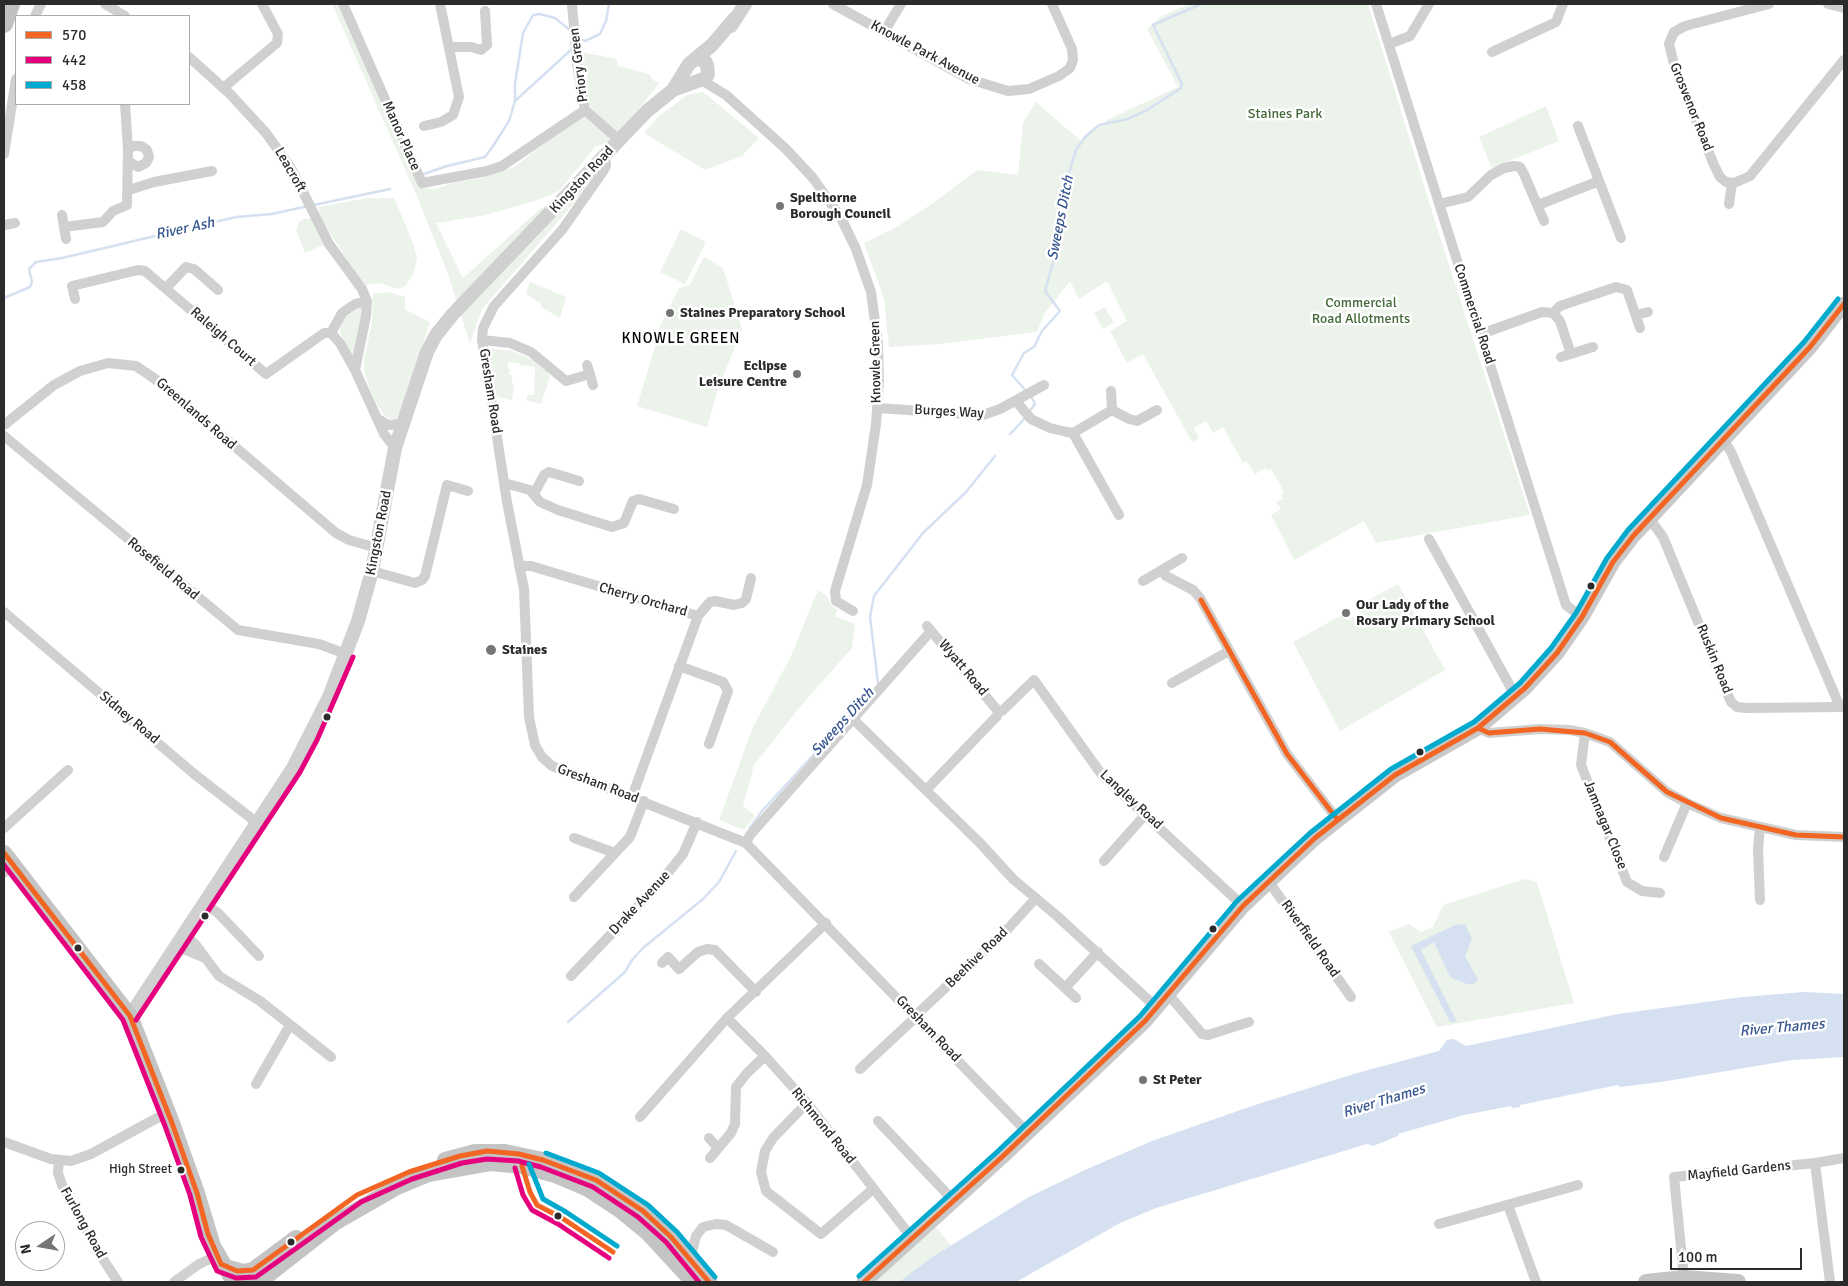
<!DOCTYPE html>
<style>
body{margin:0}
#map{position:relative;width:1848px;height:1286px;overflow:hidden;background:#fff;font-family:Signika,sans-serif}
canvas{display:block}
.frame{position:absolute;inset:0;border:5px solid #2b2b2b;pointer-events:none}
.legend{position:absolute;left:15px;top:15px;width:175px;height:90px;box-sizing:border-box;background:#fff;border:1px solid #aaa;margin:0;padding:6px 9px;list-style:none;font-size:15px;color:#2b2b2b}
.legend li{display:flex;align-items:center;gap:10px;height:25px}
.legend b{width:25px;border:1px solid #aaa}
.north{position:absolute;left:15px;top:1221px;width:50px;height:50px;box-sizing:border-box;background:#fff;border:1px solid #aaa;border-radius:50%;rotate:258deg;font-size:14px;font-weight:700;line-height:20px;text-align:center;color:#2b2b2b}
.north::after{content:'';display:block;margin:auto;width:18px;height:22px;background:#757575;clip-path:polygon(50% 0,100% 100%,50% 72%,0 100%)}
.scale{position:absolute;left:1670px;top:1248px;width:132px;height:22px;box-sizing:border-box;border:2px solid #2b2b2b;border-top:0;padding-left:6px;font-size:15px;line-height:18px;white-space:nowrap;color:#2b2b2b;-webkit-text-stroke:4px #fff;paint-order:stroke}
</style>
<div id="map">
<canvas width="1848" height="1286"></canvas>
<div class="frame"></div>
<ul class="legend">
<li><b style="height:6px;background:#f26522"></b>570</li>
<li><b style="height:6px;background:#e5007d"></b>442</li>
<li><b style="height:6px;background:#00a9ce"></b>458</li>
</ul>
<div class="north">N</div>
<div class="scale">100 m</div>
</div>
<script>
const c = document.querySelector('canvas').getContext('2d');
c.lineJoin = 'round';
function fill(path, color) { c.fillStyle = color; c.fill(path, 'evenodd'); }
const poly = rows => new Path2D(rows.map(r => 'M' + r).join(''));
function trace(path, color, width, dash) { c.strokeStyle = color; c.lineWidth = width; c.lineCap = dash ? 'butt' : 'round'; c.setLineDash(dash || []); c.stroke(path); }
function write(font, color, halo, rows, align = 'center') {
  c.font = font + ' Signika,sans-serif'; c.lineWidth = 5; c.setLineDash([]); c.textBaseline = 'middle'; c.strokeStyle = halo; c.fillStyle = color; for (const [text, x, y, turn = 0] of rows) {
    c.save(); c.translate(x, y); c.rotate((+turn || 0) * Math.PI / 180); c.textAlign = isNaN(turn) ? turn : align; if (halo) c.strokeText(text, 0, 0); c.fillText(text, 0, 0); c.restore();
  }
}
fill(poly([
 [332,4,337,4,415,175,423,188,435,189,453,183,481,178,514,167,585,113,612,141,595,147,559,191,535,201,486,215,436,223,463,278,540,209,546,206,576,176,589,186,482,309,470,344,447,271,416,194],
 [1190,4,1368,4,1439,234,1530,515,1376,543,1364,521,1294,560,1271,515,1281,509,1276,502,1283,499,1281,495,1284,492,1271,469,1268,471,1266,468,1255,474,1247,461,1243,463,1223,427,1213,433,1206,421,1194,428,1199,438,1192,442,1143,354,1127,363,1110,331,1127,321,1107,281,1079,299,1070,281,1044,314,1037,332,940,344,889,347,884,299,864,243,895,228,933,203,977,170,1018,175,1023,123,1036,102,1081,141,1107,120,1178,87,1147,29,1162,16],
 [581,52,617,59,617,66,649,74,654,81,660,82,619,134,591,108,584,95],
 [703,92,759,138,742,156,705,170,644,133,658,117,687,95],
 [1546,106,1559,141,1492,168,1479,137],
 [368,198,394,198,413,243,417,258,413,275,405,286,398,289,380,283,366,285,351,266,322,220,318,207],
 [305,218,314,220,325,244,305,253,296,230,299,222],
 [681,229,706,242,685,284,660,272],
 [704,257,723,268,742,329,718,389,707,427,637,406,658,337,655,336,679,288,689,286],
 [530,282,566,297,560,318,541,307,541,304,526,294],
 [388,292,405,297,405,310,430,322,405,401,396,420,385,417,374,400,365,375,364,359,372,322,373,294],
 [363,305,356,354,353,356,340,332,342,320],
 [1105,307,1114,323,1103,329,1094,313],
 [488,348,512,351,533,360,547,371,550,376,541,404,527,401,527,395,534,395,535,367,520,365,519,363,508,362,508,368,510,369,509,375,512,375,512,383,514,384,512,400,496,397],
 [1398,584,1445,670,1340,731,1293,642,1344,614,1348,620,1370,607,1366,601],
 [818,590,827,596,831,605,838,610,835,616,855,624,852,648,799,708,754,765,743,806,755,816,744,830,719,820,753,727,790,658],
 [1525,879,1537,882,1574,1003,1437,1027,1389,932,1409,924,1421,932,1433,927,1443,905],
 [935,1226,951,1245,899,1282,875,1282]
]), '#ecf3ea');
fill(poly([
 [1465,924,1472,939,1465,956,1478,980,1473,984,1467,984,1450,977,1434,942,1421,950,1457,1022,1450,1022,1411,946,1455,925],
 [1804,992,1844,994,1844,1057,1792,1060,1661,1082,1620,1087,1618,1085,1520,1105,1520,1107,1512,1108,1511,1106,1464,1115,1398,1134,1398,1136,1373,1146,1367,1144,1156,1208,1120,1223,1016,1282,899,1282,931,1258,1027,1198,1087,1169,1152,1141,1252,1106,1357,1073,1439,1051,1447,1040,1454,1039,1466,1046,1618,1014,1742,997]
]), '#d5e0f1');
trace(poly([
 [577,36,585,41,600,34,606,21,609,4],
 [515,101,573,48],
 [421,175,447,166,485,157,493,146,509,121,515,101,515,84,523,33,533,15,539,14,555,18,571,31],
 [314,205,390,189],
 [4,298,30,287,32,282,29,269,36,262,62,258,236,217,272,214,308,206],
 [1027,392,1012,375,1024,353,1034,347,1042,331,1060,311,1045,291,1053,263,1064,190,1076,150,1085,137,1099,125,1128,119,1147,110,1181,88,1182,84,1153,25,1201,4],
 [1029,412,1035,404,1031,396],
 [1010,434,1026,417],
 [878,683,870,617,874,596,923,533,966,492,995,456],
 [749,829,762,811,850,715],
 [568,1022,625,972,632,960,643,948,703,899,719,882,736,851]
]), '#d5e0f1', 2.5);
trace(poly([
 [105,4,125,16],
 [343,4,422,183,487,171,502,166,585,110],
 [572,4,577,64,585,110,619,140],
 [833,4,969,79,1008,91,1029,89,1059,76,1070,68,1073,60,1072,49,1052,4],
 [1376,4,1566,605,1582,617],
 [1769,4,1685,26,1674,32,1669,44,1674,64,1693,113,1714,165,1720,177,1726,182,1734,183,1750,176,1844,60],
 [1828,4,1844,8],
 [35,16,41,4],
 [884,32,901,4],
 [1389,44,1410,36,1429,4],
 [450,47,471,47,481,50,487,45,485,11],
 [1492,52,1556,22,1563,4],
 [189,57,230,94,266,133,291,168,329,244,362,289,367,301,366,316,355,370,384,434,395,448],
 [703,81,726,95,786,149,813,178,841,218,856,249,871,292,878,344,879,381,876,424,867,485,835,591,836,601,853,611],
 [223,88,277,43,278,34,262,4],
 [424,126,441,122,453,115,459,97,440,4],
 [1578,126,1621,238],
 [4,154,16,79],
 [605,156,606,166,602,173,562,230,494,306,483,328,482,340,507,502,524,589,529,717,535,745,542,757,552,766,746,843,1027,1132],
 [128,161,138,167,146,163,149,157,147,150,141,146,133,146,128,150],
 [129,190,154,182,212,171],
 [1439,204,1468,197,1491,175,1504,168,1514,166,1520,167,1524,174,1544,221],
 [1729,204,1732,183],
 [1538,205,1599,181],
 [62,215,66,239],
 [4,225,15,223],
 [64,227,103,222,113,211,127,205,128,150,125,104],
 [166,288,186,267,194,269,218,290],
 [75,299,72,286,138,270,145,271,266,374,324,333,331,333],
 [1553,313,1560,321,1571,354],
 [1636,315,1648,312],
 [1481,334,1542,312,1553,313,1560,306,1616,287,1627,290,1640,328],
 [482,340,510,343,531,352,566,381,590,374],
 [1561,357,1593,347],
 [587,365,593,385],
 [355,370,340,343,331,333,342,313,355,304,367,301],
 [1111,391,1112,410,1129,419,1137,421,1157,410],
 [1016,401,1031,419,1050,428,1067,432,1073,433,1112,410],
 [877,408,983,415,1000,409,1044,385],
 [378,419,388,425,402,424],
 [4,425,54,385,80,371,108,363,136,366,158,381,336,533,349,540,377,548],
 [1073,433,1119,515],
 [4,436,238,630,319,644,346,654],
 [1723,439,1731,452,1840,707],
 [504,483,530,490,540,502,558,510,612,527,624,523,633,501,639,499,674,509],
 [534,494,544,475,549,472,579,481],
 [1649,518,1663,537,1731,702,1737,707,1746,708,1844,707],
 [1429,539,1516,697],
 [519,566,531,566,698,616,632,797],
 [1162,570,1166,576,1193,590,1200,598,1287,754,1337,819],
 [372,571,415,583,422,580,425,576,447,485,468,491],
 [1143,581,1182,558],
 [4,612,193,773,256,822],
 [698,616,710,602,715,601,734,605,742,603,746,599,751,578],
 [927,626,998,711],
 [679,666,723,682,728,691,709,744],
 [1172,683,1229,651],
 [854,720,980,843,1013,879,1056,915,1157,1008],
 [1478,728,1489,733,1540,729,1570,730,1585,733,1610,742,1667,792,1687,803,1721,818,1796,835,1844,837],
 [1585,733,1581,765,1627,882,1642,891,1660,893],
 [926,790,997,716,998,711,1002,711,1034,680,1102,775,1243,906],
 [4,828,68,770],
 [574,838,615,853],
 [746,843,750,835,931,631],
 [1664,857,1687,803],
 [1104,861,1145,815],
 [4,873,14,866],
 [1269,882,1351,997],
 [574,897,630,837,644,801],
 [1760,900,1758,849,1760,827],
 [204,903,218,913,259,956],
 [184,934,195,944,219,976,260,1001,331,1057],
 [176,946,203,957],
 [662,963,668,957,679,969,698,952,707,949,715,950,756,992],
 [1039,964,1076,998],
 [571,976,659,884,683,854,697,822],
 [1065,988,1098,952],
 [1169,995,1202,1034,1208,1035,1249,1022],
 [915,1016,1005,932,1036,898],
 [727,1018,765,1056,807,1103,912,1238],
 [860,1069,916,1017],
 [256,1084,290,1025],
 [807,1103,773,1138,765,1151,761,1172,766,1191,821,1234,873,1189],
 [640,1117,727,1018,826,923],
 [878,1121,953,1200],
 [709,1138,718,1148],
 [4,1142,51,1159,71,1161,91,1154,168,1112],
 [710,1158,731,1133,735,1124,736,1087,747,1073,765,1056],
 [59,1160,58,1173,62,1185,99,1253,118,1282],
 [1815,1163,1844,1158],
 [1508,1205,1536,1282],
 [1439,1224,1578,1185],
 [690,1260,696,1236,703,1227,716,1224,726,1225,773,1252],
 [1684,1278,1674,1177,1815,1163,1830,1282],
 [174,1282,199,1264,217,1256]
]), '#d0d0d0', 10);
trace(poly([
 [731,26,745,4],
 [673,90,689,64,712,45,735,18],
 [130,1016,293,768,329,697,358,621,372,571,395,448,427,352,436,335,453,314,647,111,673,90,706,78,708,74,707,65,705,61,696,59]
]), '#d0d0d0', 14);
trace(poly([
 [864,1282,1002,1157,1145,1021,1243,906,1315,838,1395,775,1478,728,1525,688,1557,653,1582,617,1613,562,1634,535,1810,347,1844,304]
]), '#c9c9c9', 15);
trace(poly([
 [4,853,130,1016,172,1123,197,1193,213,1246,232,1279,247,1282,263,1279,336,1222,397,1187,428,1174,490,1163,522,1166,555,1175,588,1189,620,1210,648,1233,693,1282],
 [445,1160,475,1152,505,1152,543,1160,583,1174,620,1194,643,1211,671,1237,709,1282],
 [229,1268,243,1272,253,1270,296,1238],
 [1646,1282,1684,1278,1738,1282]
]), '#c4c4c4', 16);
trace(poly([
 [4,24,11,4]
]), '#c1c1c1', 18);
trace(poly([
 [1201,600,1287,754,1337,819],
 [1478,728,1489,733,1540,729,1585,733,1610,742,1667,792,1721,818,1796,835,1844,837],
 [4,853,130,1016,172,1123,197,1193,208,1234,221,1264,237,1271,253,1270,357,1195,409,1172,460,1156,487,1151,519,1154,543,1160,596,1180,643,1211,671,1237,709,1282],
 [522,1166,530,1192,537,1205,562,1218,613,1252],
 [864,1282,1002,1157,1145,1021,1243,906,1315,838,1395,775,1478,728,1525,688,1557,653,1582,617,1613,562,1634,535,1810,347,1844,304]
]), '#f26522', 5);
trace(poly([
 [4,865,123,1020,165,1126,190,1195,201,1237,217,1271,236,1278,256,1277,361,1202,412,1179,462,1163,487,1159,518,1161,541,1167,593,1187,638,1217,666,1242,699,1282],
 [136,1020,300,772,317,740,353,657],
 [515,1168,523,1195,532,1210,558,1224,609,1258]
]), '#e5007d', 5);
trace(poly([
 [546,1153,599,1173,648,1205,677,1232,715,1277],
 [529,1164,543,1199,566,1212,617,1246],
 [859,1276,997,1152,1140,1016,1237,901,1310,833,1391,769,1474,722,1520,683,1551,648,1576,613,1607,558,1628,530,1804,342,1838,299]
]), '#00a9ce', 5);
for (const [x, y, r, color] of [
 [780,206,5,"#757575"],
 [670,313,5,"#757575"],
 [797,374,5,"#757575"],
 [1591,586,4.5,"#2b2b2b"],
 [1346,613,5,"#757575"],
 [491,650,6,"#757575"],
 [327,717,4.5,"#2b2b2b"],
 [1420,752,4.5,"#2b2b2b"],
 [205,916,4.5,"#2b2b2b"],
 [1213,929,4.5,"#2b2b2b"],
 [78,948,4.5,"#2b2b2b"],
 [1143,1080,5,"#757575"],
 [181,1170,4.5,"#2b2b2b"],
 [558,1216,4.5,"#2b2b2b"],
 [291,1242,4.5,"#2b2b2b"]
]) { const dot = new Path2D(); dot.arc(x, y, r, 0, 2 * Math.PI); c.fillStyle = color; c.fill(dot); trace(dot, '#fff', 2); }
write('13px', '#2b2b2b', '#fff', [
 ["High Street",172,1170]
], 'right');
write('14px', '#2b2b2b', '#fff', [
 ["Knowle Park Avenue",925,53,28],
 ["Priory Green",579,65,-97],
 ["Grosvenor Road",1691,107,68],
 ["Manor Place",401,136,66],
 ["Leacroft",290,170,60],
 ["Kingston Road",582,180,-47],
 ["Commercial Road",1474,314,72],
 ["Raleigh Court",223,337,41],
 ["Knowle Green",876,362,-91],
 ["Gresham Road",490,391,81],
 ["Burges Way",949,412,3],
 ["Greenlands Road",196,414,41],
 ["Kingston Road",379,533,-79],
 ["Rosefield Road",163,569,40],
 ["Cherry Orchard",643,600,16],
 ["Ruskin Road",1714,659,68],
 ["Wyatt Road",963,668,50],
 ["Sidney Road",129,718,40],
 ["Gresham Road",598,784,21],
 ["Langley Road",1131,800,43],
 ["Jamnagar Close",1605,825,68],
 ["Drake Avenue",640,903,-47],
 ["Riverfield Road",1310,939,55],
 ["Beehive Road",977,958,-44],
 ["Gresham Road",928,1029,46],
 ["Richmond Road",823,1126,51],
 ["Mayfield Gardens",1739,1171,-6],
 ["Furlong Road",83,1223,61]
]);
write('14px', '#436838', '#fff', [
 ["Staines Park",1285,114],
 ["Commercial",1361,303],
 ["Road Allotments",1361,319]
]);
write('bold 14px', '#2b2b2b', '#fff', [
 ["Spelthorne",790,198],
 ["Borough Council",790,214],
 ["Staines Preparatory School",680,313],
 ["Eclipse",787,366,"right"],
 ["Leisure Centre",787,382,"right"],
 ["Our Lady of the",1356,605],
 ["Rosary Primary School",1356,621],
 ["Staines",502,650],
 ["St Peter",1153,1080]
], 'left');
write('italic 15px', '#38588f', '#fff', [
 ["Sweeps Ditch",1061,218,-79],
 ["River Ash",185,229,-12],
 ["Sweeps Ditch",843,722,-48],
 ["River Thames",1782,1028,-5],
 ["River Thames",1384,1101,-17]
]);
c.letterSpacing = '1px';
write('15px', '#000', '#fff', [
 ["KNOWLE GREEN",681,339]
]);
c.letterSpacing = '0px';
</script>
